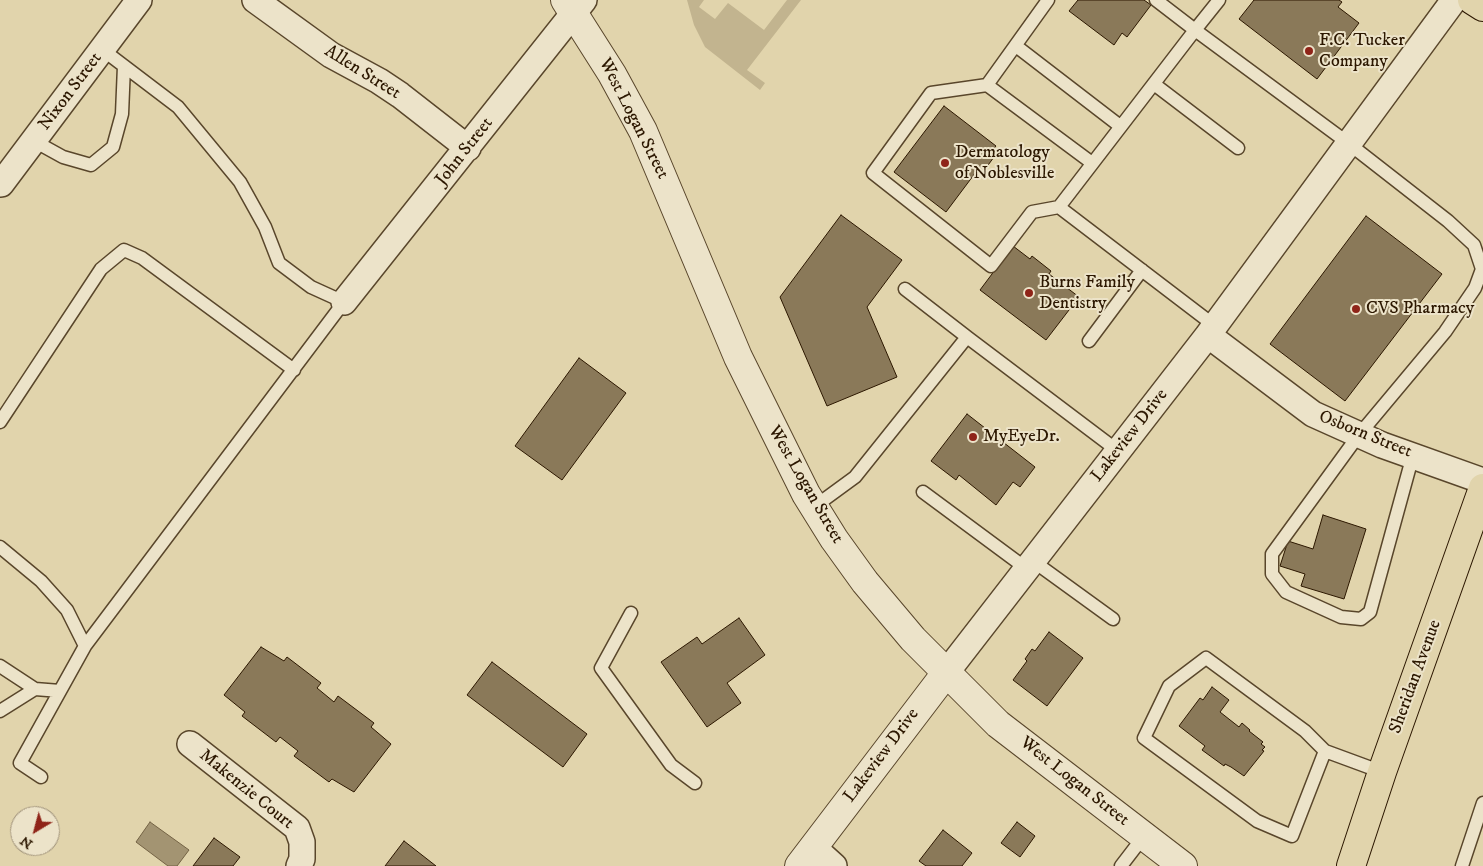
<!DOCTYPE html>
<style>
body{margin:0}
#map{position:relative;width:1483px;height:866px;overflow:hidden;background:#e1d4ac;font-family:"IM FELL DW Pica",serif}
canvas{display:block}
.north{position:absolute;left:10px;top:806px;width:50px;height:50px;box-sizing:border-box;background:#ece3c9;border:1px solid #9f9179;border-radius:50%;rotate:217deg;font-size:14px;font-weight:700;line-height:20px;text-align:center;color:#2c1700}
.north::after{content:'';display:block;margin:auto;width:18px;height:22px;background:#8f2418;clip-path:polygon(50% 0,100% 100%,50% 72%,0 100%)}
</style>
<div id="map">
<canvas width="1483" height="866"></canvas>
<div class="north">N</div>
</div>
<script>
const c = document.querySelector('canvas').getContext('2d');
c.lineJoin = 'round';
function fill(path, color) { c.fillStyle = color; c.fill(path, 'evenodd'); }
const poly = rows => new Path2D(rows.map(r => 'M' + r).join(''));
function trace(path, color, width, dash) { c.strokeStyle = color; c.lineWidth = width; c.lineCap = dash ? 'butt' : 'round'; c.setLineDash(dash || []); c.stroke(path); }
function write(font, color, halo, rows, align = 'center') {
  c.font = font + ' "IM FELL DW Pica",serif'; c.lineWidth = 4; c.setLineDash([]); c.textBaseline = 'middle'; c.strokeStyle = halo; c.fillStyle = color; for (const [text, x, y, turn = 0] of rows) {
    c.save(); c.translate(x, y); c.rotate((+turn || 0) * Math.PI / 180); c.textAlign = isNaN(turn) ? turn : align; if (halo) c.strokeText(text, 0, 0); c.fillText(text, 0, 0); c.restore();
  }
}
fill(poly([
 [687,0,704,0,699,7,715,19,728,3,764,30,787,0,801,0,747,70,765,83,760,90,705,47,694,25]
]), '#c2b48f');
const water = poly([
 [150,822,189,850,177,866,168,866,136,842,150,822]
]);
fill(water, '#a39472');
trace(water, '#736244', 1);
const building = poly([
 [1078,0,1144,0,1151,5,1127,37,1122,33,1114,45,1069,11,1078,0],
 [1254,0,1339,0,1342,2,1338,7,1359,23,1317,79,1239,19,1254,0],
 [944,106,996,146,989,154,994,157,983,172,979,168,946,212,894,172,944,106],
 [841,215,902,260,867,307,897,377,827,406,780,297,841,215],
 [1366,216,1442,274,1345,401,1270,344,1366,216],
 [1013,246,1030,259,1032,256,1051,271,1049,274,1079,297,1046,340,980,290,1013,246],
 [579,358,626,393,562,480,515,446,579,358],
 [967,414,1035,467,1020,487,1013,482,996,505,959,475,956,480,931,461,967,414],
 [1323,515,1366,529,1344,599,1301,586,1305,574,1280,566,1288,541,1313,549,1323,515],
 [739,618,765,655,727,683,741,703,707,727,661,662,697,637,702,644,739,618],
 [1049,632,1083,658,1047,706,1013,680,1027,661,1025,659,1032,649,1035,651,1049,632],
 [261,647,284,661,287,657,321,683,317,688,334,702,338,696,374,723,371,727,391,744,354,792,332,779,329,782,294,756,298,751,280,737,276,742,242,716,245,712,224,695,261,647],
 [492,662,587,734,563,767,467,695,492,662],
 [1212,687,1229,700,1220,712,1239,727,1242,723,1250,730,1249,731,1263,742,1261,744,1265,747,1262,750,1264,751,1244,776,1231,767,1225,764,1224,766,1202,750,1205,746,1179,726,1200,698,1203,700,1212,687],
 [1017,822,1035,836,1020,857,1001,843,1017,822],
 [943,830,972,853,962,866,926,866,919,861,943,830],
 [214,838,240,857,233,866,193,866,214,838],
 [404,841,436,866,385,866,404,841]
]);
fill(building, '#8a7959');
trace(building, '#2c1700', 1);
const service = poly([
 [1156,0,1195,30,1059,207,1215,326],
 [1219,0,1195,30,1348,143,1448,221,1474,245,1482,269,1475,288,1445,332,1358,436,1272,554,1272,574,1286,592,1341,617,1361,619,1370,612,1413,455],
 [1016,46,1120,126],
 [1154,84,1238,148],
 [987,85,1048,0],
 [34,141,63,157,91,165,113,147,122,114,124,66],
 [1059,207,1032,212,991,266,873,173,931,93,987,85,1092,163],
 [905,289,967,337],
 [1089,341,1142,270],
 [0,422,101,269,124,250,142,258,294,370],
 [923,492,1027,569],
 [814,507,855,477,967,337,1118,451],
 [0,547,41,581,67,610,85,646],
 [1033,561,1113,619],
 [631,613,601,668,671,765,695,783],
 [0,666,35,689,60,691],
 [0,711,35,689],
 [1325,751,1292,836,1257,821,1144,738,1169,686,1206,658,1305,731,1325,751,1382,772],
 [41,777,20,763,85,646,344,302,311,287,279,263,265,227,240,182,178,107,103,50],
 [1121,866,1144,836],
 [1462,866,1483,803]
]);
const minor = poly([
 [255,0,331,55,379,81,400,95,468,148],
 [1,184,139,0],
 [344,302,584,0],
 [1208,335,1313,414,1382,445,1483,481],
 [946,673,1208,335,1454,0],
 [190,744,297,828,302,842,302,859,299,866],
 [813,847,834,866]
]);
const tertiary = poly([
 [565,0,612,74,643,131,738,357,806,494,834,539,865,582,913,639,998,724,1183,866],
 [799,866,946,673]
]);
const primary = poly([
 [1472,0,1483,7],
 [1351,866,1382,772,1483,488]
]);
trace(service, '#59462b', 15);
trace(minor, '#59462b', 28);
trace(tertiary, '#59462b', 30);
trace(primary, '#2c1700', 30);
trace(service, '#ece3c9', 12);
trace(minor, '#ece3c9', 25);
trace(tertiary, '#ece3c9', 28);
trace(primary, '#e1d4ac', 28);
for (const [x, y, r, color] of [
 [1309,51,5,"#8f2418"],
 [945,163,5,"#8f2418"],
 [1029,293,5,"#8f2418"],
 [1356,309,5,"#8f2418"],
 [973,437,5,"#8f2418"]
]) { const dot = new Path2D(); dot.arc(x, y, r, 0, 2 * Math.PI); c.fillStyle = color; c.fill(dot); trace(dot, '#ece3c9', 2); }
write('18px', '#2c1700', '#ece3c9', [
 ["F.C. Tucker",1319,41],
 ["Company",1319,62],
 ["Dermatology",955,153],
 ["of Noblesville",955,174],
 ["Burns Family",1039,283],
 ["Dentistry",1039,304],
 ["CVS Pharmacy",1366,309],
 ["MyEyeDr.",983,437]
], 'left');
write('18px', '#2c1700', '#ece3c9', [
 ["Allen Street",362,73,32],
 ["Nixon Street",71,92,-53],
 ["West Logan Street",633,119,63],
 ["John Street",465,152,-52],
 ["Osborn Street",1365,435,22],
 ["Lakeview Drive",1130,436,-52],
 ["West Logan Street",805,485,60],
 ["Sheridan Avenue",1416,677,-70],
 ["Lakeview Drive",882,756,-53],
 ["West Logan Street",1074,782,38],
 ["Makenzie Court",246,790,39]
]);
</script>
